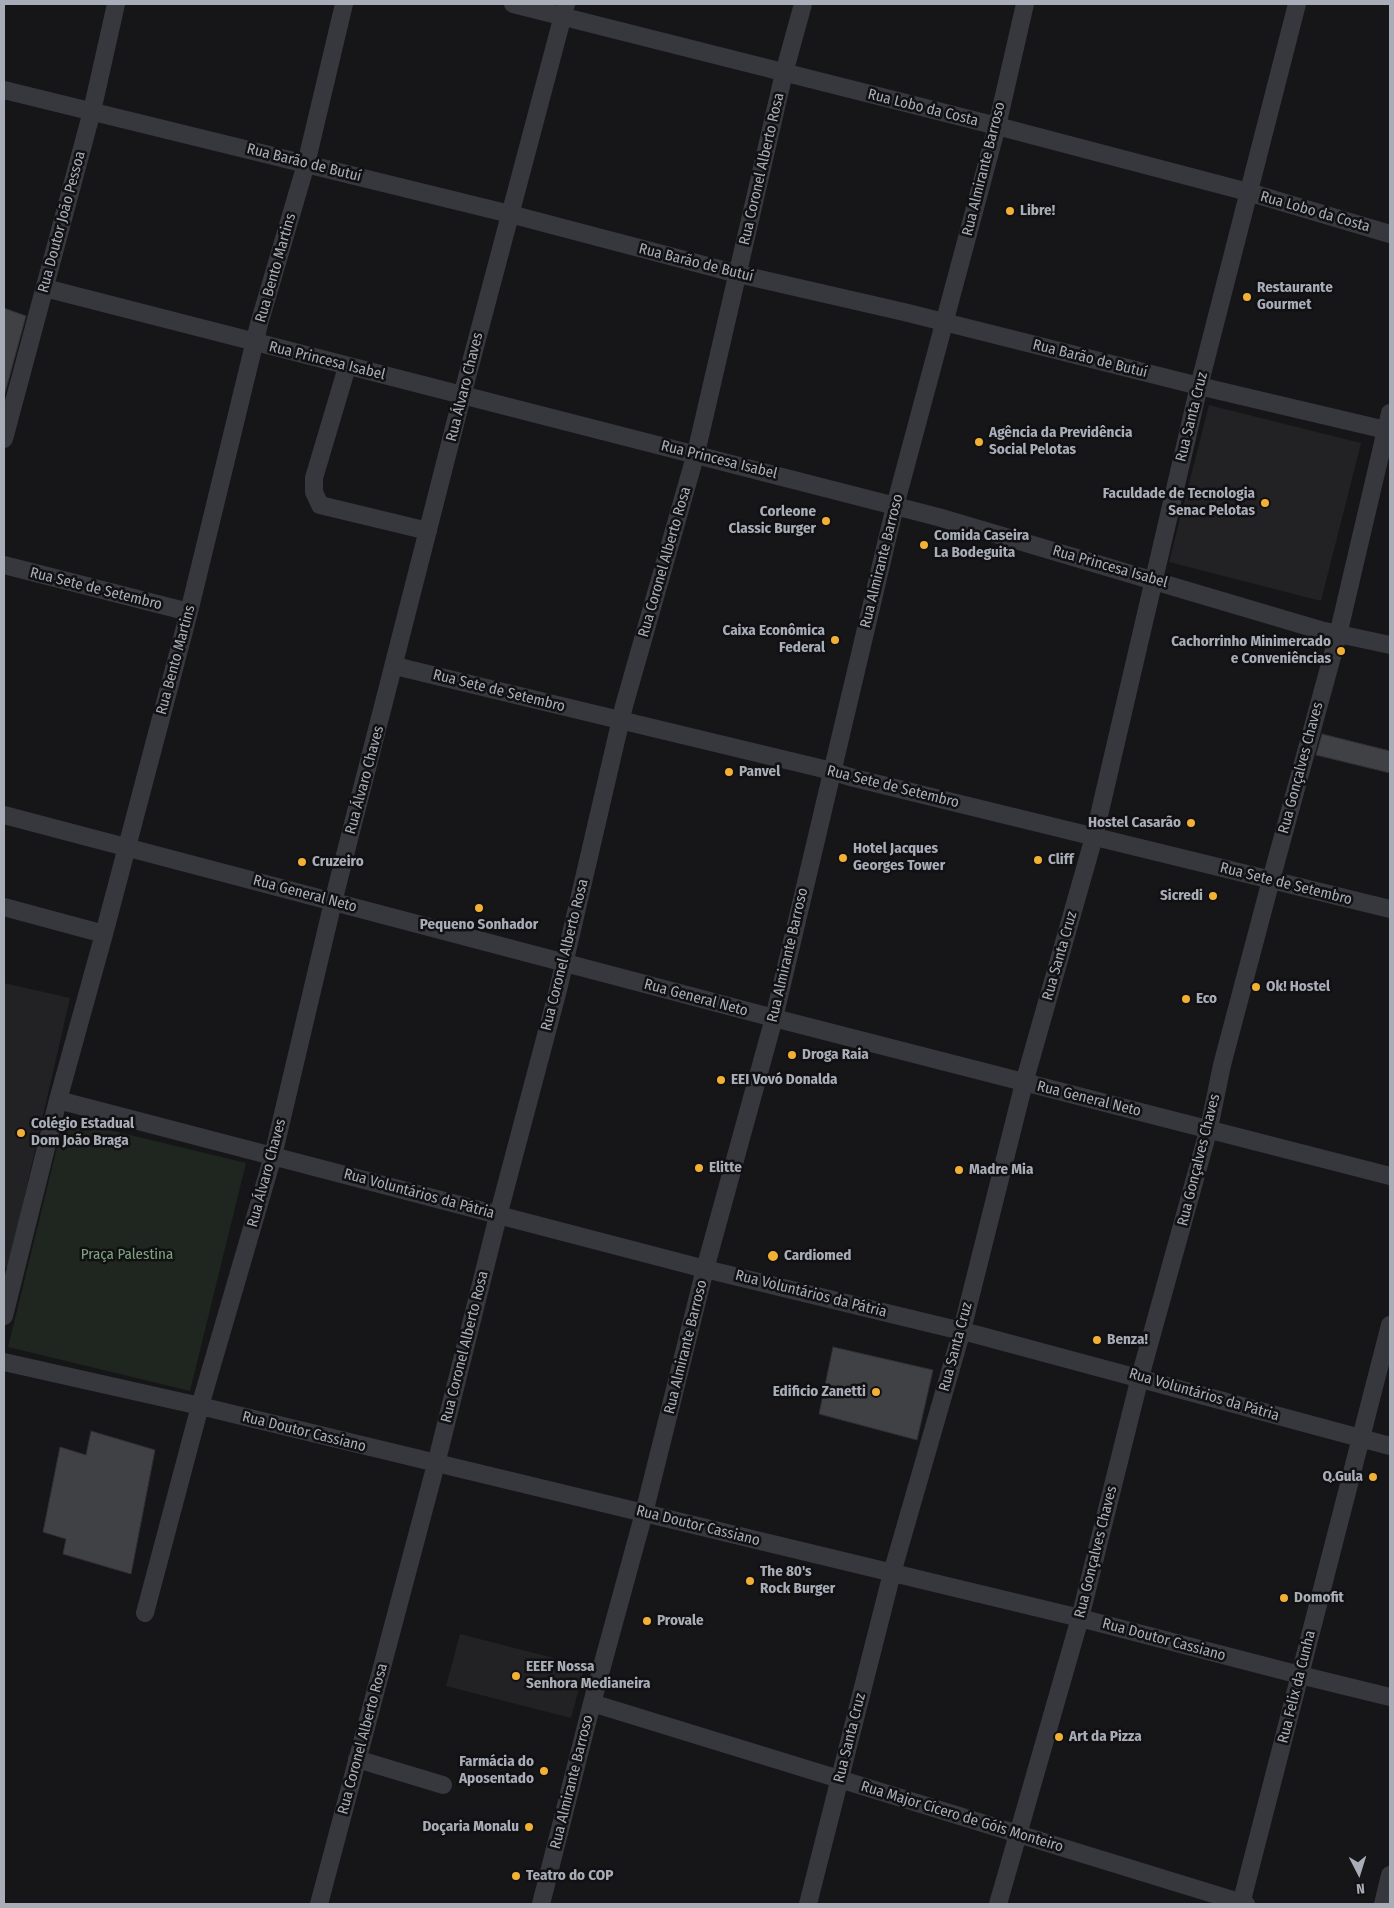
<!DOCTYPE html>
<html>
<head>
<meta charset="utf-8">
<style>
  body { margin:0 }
  #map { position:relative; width:1394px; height:1908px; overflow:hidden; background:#161618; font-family:"Fira Sans Condensed",sans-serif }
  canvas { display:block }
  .frame { position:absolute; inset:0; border:5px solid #a8adb8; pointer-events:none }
  .north { position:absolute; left:1334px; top:1848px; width:50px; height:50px; -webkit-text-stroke:4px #111113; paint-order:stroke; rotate:175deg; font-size:14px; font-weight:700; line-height:20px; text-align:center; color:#a8adb8 }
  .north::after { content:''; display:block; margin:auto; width:18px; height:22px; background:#a8adb8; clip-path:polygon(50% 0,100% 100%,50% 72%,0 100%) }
</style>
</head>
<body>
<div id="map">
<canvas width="1394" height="1908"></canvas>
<div class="frame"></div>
<div class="north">N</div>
</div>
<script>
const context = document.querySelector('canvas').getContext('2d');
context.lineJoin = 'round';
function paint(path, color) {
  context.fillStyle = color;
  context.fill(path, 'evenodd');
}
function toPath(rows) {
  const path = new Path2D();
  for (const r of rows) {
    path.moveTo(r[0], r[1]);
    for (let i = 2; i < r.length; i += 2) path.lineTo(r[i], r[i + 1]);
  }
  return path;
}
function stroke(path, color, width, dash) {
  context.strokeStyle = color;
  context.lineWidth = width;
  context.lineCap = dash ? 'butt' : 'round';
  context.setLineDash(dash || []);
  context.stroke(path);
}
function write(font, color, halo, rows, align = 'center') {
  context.font = font + ' "Fira Sans Condensed",sans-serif';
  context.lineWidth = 5;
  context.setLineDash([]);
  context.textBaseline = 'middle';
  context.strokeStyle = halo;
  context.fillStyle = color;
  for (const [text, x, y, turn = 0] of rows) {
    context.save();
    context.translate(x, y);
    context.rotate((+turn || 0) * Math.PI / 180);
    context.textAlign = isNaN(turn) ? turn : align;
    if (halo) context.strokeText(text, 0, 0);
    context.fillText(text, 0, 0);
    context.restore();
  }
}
paint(toPath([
  [1209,405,1361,443,1321,601,1169,562],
  [4,983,70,998,8,1268,4,1267],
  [460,1634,585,1666,571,1718,446,1686]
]), '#222225');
paint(toPath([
  [64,1119,246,1163,190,1391,8,1347]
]), '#1e261f');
const building = toPath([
  [4,308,26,316,5,393,4,392,4,308],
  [1322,734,1390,751,1390,773,1316,755,1322,734],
  [833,1347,933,1370,917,1440,819,1414,833,1347],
  [91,1431,155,1450,131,1574,63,1554,66,1539,43,1532,60,1447,86,1455,91,1431]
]);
paint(building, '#404145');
stroke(building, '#303034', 1);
stroke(toPath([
  [513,4,997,126,1248,192,1390,234],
  [4,90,510,214,738,274,904,312,1199,386,1390,431],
  [45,288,938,517,1320,630,1390,645],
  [347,367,314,478,314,492,320,505,428,531],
  [4,439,92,111,116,4],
  [4,565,189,612],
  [395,666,832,771,850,777,1390,909],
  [4,815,774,1018,1390,1176],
  [4,907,104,934],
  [58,1100,705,1269,978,1335,1390,1446],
  [4,1316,58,1100,104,934,189,612,259,324,306,164,344,4],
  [4,1362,200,1406,644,1513,1080,1618,1300,1675,1390,1697],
  [145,1613,200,1406,273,1156,333,902,467,377,566,4],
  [592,1703,1246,1904],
  [357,1759,443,1785],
  [319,1904,436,1464,498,1216,558,990,624,706,696,453,784,73,803,4],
  [541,1904,592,1703,644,1513,705,1269,774,1018,895,506,997,126,1025,4],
  [808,1904,892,1573,962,1330,1024,1083,1094,837,1199,386,1297,4],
  [998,1904,1080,1618,1140,1377,1209,1128,1222,1065,1271,880,1338,635,1390,413],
  [1241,1904,1390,1325],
  [1383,1904,1390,1875]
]), '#37383d', 18);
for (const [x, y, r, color] of [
  [1010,211,5,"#f2b134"],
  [1247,297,5,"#f2b134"],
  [979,442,5,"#f2b134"],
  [1265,503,5,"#f2b134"],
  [826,521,5,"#f2b134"],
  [924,545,5,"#f2b134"],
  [835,640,5,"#f2b134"],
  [1341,651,5,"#f2b134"],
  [729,772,5,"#f2b134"],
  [1191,823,5,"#f2b134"],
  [843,858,5,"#f2b134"],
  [1038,860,5,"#f2b134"],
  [302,862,5,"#f2b134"],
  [1213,896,5,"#f2b134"],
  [479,908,5,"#f2b134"],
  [1256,987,5,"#f2b134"],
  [1186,999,5,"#f2b134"],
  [792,1055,5,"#f2b134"],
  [721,1080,5,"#f2b134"],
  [21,1133,5,"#f2b134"],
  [699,1168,5,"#f2b134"],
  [959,1170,5,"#f2b134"],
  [773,1256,6,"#f2b134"],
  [1097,1340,5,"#f2b134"],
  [876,1392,5,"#f2b134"],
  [1373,1477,5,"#f2b134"],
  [750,1581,5,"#f2b134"],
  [1284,1598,5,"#f2b134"],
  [647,1621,5,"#f2b134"],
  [516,1676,5,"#f2b134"],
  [1059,1737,5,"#f2b134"],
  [544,1771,5,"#f2b134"],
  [529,1827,5,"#f2b134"],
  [516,1876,5,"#f2b134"]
]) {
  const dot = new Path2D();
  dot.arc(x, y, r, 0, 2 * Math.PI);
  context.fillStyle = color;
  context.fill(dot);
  stroke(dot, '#111113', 2);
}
write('15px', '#a8adb8', '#111113', [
  ["Rua Lobo da Costa",923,108,14],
  ["Rua Barão de Butuí",304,163,14],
  ["Rua Coronel Alberto Rosa",762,169,-77],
  ["Rua Almirante Barroso",984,169,-76],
  ["Rua Lobo da Costa",1315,212,16],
  ["Rua Doutor João Pessoa",62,222,-75],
  ["Rua Barão de Butuí",696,263,14],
  ["Rua Bento Martins",276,268,-74],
  ["Rua Barão de Butuí",1090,359,14],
  ["Rua Princesa Isabel",327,361,14],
  ["Rua Álvaro Chaves",465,387,-76],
  ["Rua Santa Cruz",1192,417,-76],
  ["Rua Princesa Isabel",719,460,14],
  ["Rua Almirante Barroso",882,561,-76],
  ["Rua Coronel Alberto Rosa",665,562,-74],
  ["Rua Princesa Isabel",1110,567,16],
  ["Rua Sete de Setembro",96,589,14],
  ["Rua Bento Martins",176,660,-75],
  ["Rua Sete de Setembro",499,691,14],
  ["Rua Gonçalves Chaves",1301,768,-75],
  ["Rua Álvaro Chaves",365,780,-75],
  ["Rua Sete de Setembro",893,787,14],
  ["Rua Sete de Setembro",1286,884,14],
  ["Rua General Neto",305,894,15],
  ["Rua Coronel Alberto Rosa",565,955,-76],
  ["Rua Almirante Barroso",788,955,-77],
  ["Rua Santa Cruz",1060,956,-74],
  ["Rua General Neto",696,998,15],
  ["Rua General Neto",1089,1099,14],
  ["Rua Gonçalves Chaves",1199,1160,-76],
  ["Rua Álvaro Chaves",267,1173,-75],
  ["Rua Voluntários da Pátria",419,1194,15],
  ["Rua Voluntários da Pátria",811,1294,14],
  ["Rua Coronel Alberto Rosa",465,1347,-76],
  ["Rua Almirante Barroso",686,1347,-76],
  ["Rua Santa Cruz",956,1347,-75],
  ["Rua Voluntários da Pátria",1204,1395,16],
  ["Rua Doutor Cassiano",304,1432,14],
  ["Rua Doutor Cassiano",698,1526,14],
  ["Rua Gonçalves Chaves",1096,1552,-76],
  ["Rua Doutor Cassiano",1164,1640,15],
  ["Rua Felix da Cunha",1297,1687,-76],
  ["Rua Santa Cruz",850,1738,-76],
  ["Rua Coronel Alberto Rosa",363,1739,-75],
  ["Rua Almirante Barroso",572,1782,-76],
  ["Rua Major Cícero de Góis Monteiro",962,1817,17]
]);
write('bold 15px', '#a8adb8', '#111113', [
  ["Libre!",1020,211],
  ["Restaurante",1257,288],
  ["Gourmet",1257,305],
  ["Agência da Previdência",989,433],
  ["Social Pelotas",989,450],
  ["Faculdade de Tecnologia",1255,494,"right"],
  ["Senac Pelotas",1255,511,"right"],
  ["Corleone",816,512,"right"],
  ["Classic Burger",816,529,"right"],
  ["Comida Caseira",934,536],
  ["La Bodeguita",934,553],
  ["Caixa Econômica",825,631,"right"],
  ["Federal",825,648,"right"],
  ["Cachorrinho Minimercado",1331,642,"right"],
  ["e Conveniências",1331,659,"right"],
  ["Panvel",739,772],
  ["Hostel Casarão",1181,823,"right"],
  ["Hotel Jacques",853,849],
  ["Georges Tower",853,866],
  ["Cliff",1048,860],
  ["Cruzeiro",312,862],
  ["Sicredi",1203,896,"right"],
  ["Pequeno Sonhador",479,925,"center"],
  ["Ok! Hostel",1266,987],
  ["Eco",1196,999],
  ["Droga Raia",802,1055],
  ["EEI Vovó Donalda",731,1080],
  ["Colégio Estadual",31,1124],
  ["Dom João Braga",31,1141],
  ["Elitte",709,1168],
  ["Madre Mia",969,1170],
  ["Cardiomed",784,1256],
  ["Benza!",1107,1340],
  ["Edificio Zanetti",866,1392,"right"],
  ["Q.Gula",1363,1477,"right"],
  ["The 80's",760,1572],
  ["Rock Burger",760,1589],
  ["Domofit",1294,1598],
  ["Provale",657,1621],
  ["EEEF Nossa",526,1667],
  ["Senhora Medianeira",526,1684],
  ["Art da Pizza",1069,1737],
  ["Farmácia do",534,1762,"right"],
  ["Aposentado",534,1779,"right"],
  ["Doçaria Monalu",519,1827,"right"],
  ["Teatro do COP",526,1876]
], 'left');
write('15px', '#7fa381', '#111113', [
  ["Praça Palestina",127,1255]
]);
</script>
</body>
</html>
